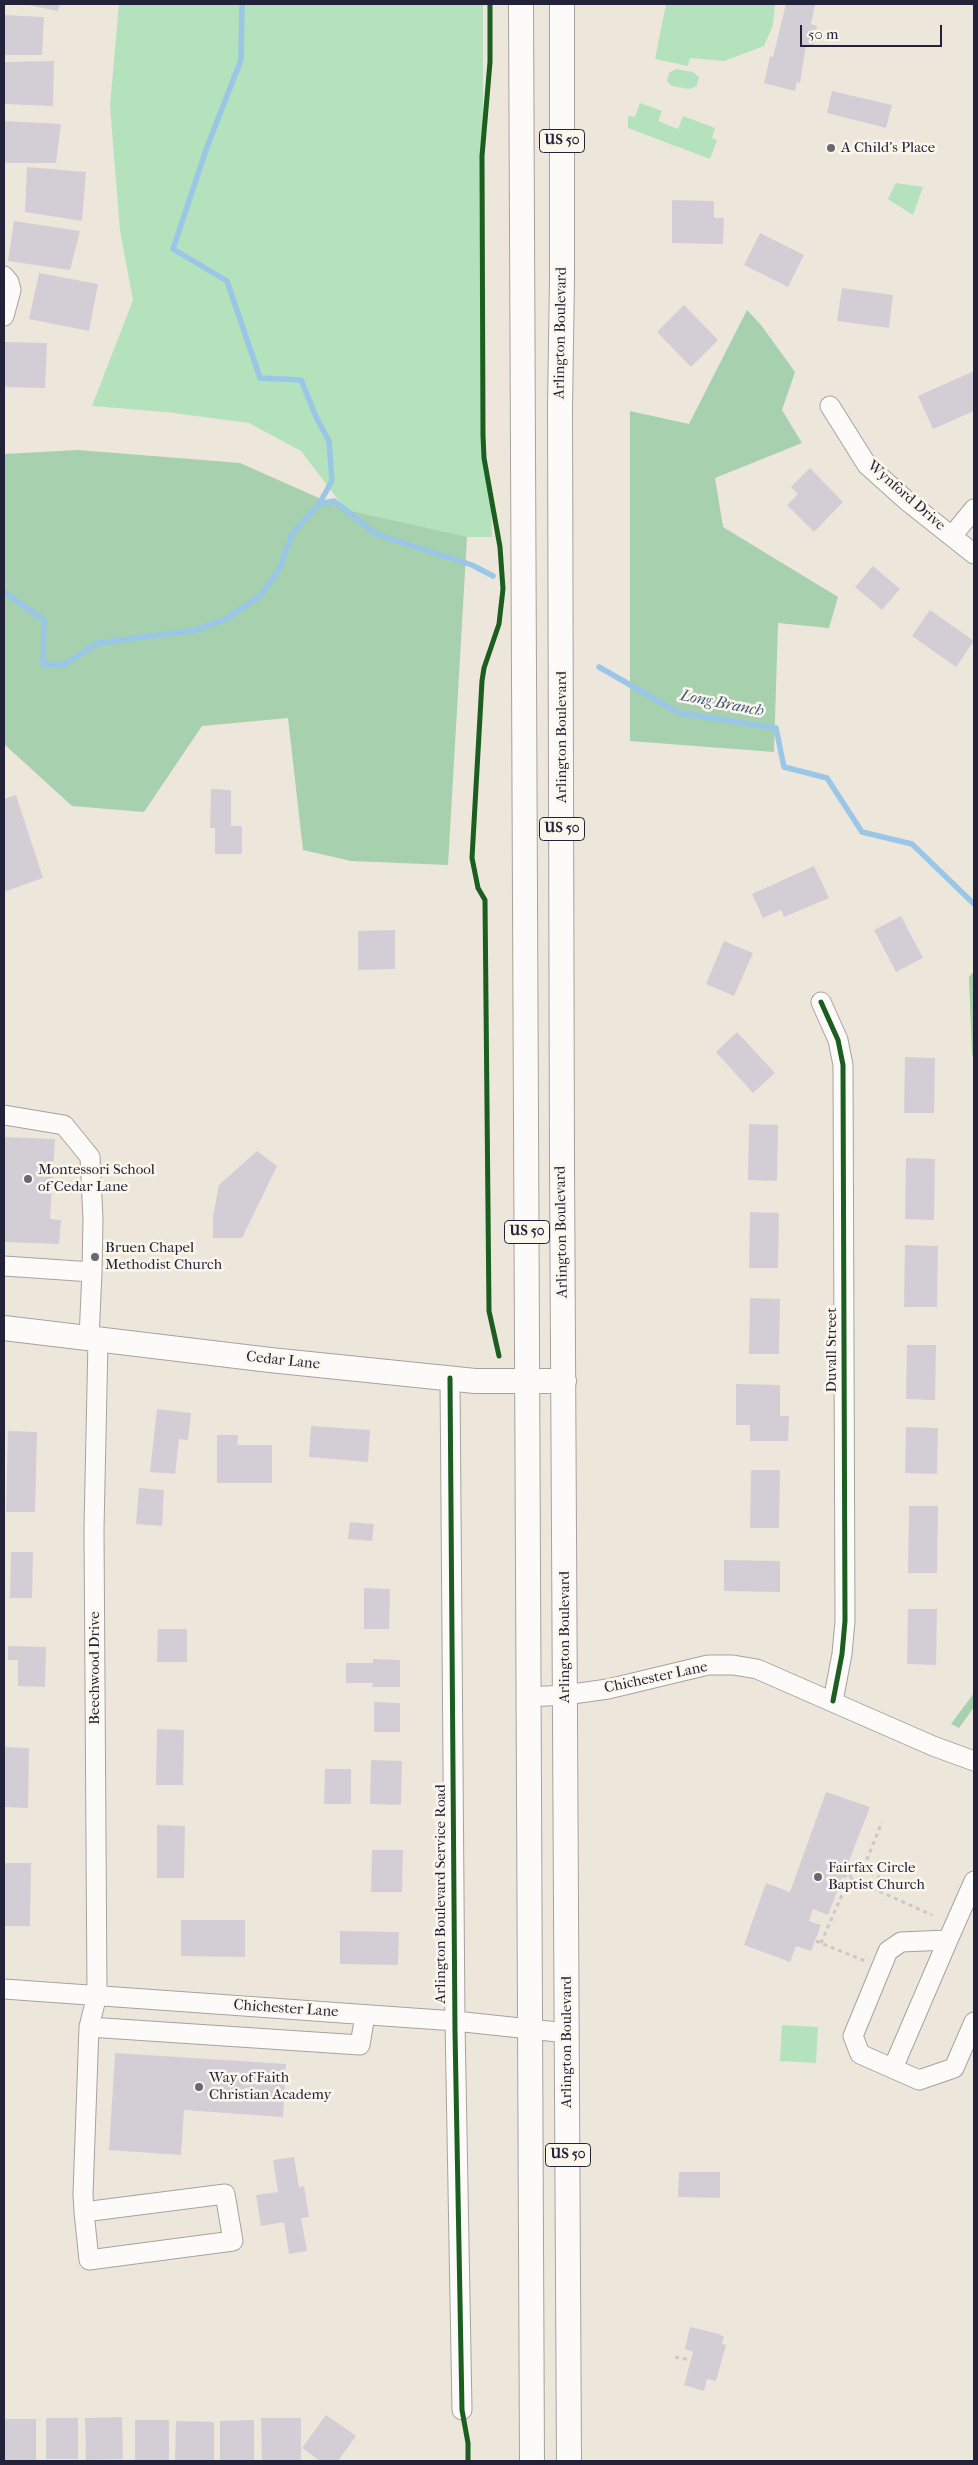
<!DOCTYPE html>
<html>
<head>
<meta charset="utf-8">
<style>
  body { margin:0 }
  #map { position:relative; width:978px; height:2465px; overflow:hidden; background:#ede7db; font-family:"IM FELL French Canon",serif }
  canvas { display:block }
  .frame { position:absolute; inset:0; border:5px solid #22223b; pointer-events:none }
  .scale { position:absolute; left:800px; top:25px; width:142px; height:22px; box-sizing:border-box; border:2px solid #22223b; border-top:0; padding-left:6px; font-size:15px; line-height:18px; white-space:nowrap; color:#22223b; -webkit-text-stroke:4px #fbf7ec; paint-order:stroke }
</style>
</head>
<body>
<div id="map">
<canvas width="978" height="2465"></canvas>
<div class="frame"></div>
<div class="scale">50 m</div>
</div>
<script>
const context = document.querySelector('canvas').getContext('2d');
context.lineJoin = 'round';
function paint(path, color) {
  context.fillStyle = color;
  context.fill(path, 'evenodd');
}
function toPath(rows) {
  const path = new Path2D();
  for (const r of rows) {
    path.moveTo(r[0], r[1]);
    for (let i = 2; i < r.length; i += 2) path.lineTo(r[i], r[i + 1]);
  }
  return path;
}
function stroke(path, color, width, dash) {
  context.strokeStyle = color;
  context.lineWidth = width;
  context.lineCap = dash ? 'butt' : 'round';
  context.setLineDash(dash || []);
  context.stroke(path);
}
function write(font, color, halo, rows, align = 'center') {
  context.font = font + ' "IM FELL French Canon",serif';
  context.lineWidth = 5;
  context.setLineDash([]);
  context.textBaseline = 'middle';
  context.strokeStyle = halo;
  context.fillStyle = color;
  for (const [text, x, y, turn = 0] of rows) {
    context.save();
    context.translate(x, y);
    context.rotate((+turn || 0) * Math.PI / 180);
    context.textAlign = isNaN(turn) ? turn : align;
    if (halo) context.strokeText(text, 0, 0);
    context.fillText(text, 0, 0);
    context.restore();
  }
}
paint(toPath([
  [119,4,483,4,483,435,484,458,491,490,492,537,467,537,404,528,346,510,301,451,249,423,166,412,92,406,133,300,120,231,110,106],
  [666,4,775,4,773,25,764,46,724,61,690,58,688,66,655,59],
  [676,69,693,72,699,77,697,86,689,89,672,86,667,81,669,73],
  [640,103,662,111,658,121,678,129,683,116,715,128,712,138,717,140,710,159,628,128,628,116,635,117],
  [896,183,923,187,913,215,888,199],
  [782,2025,818,2027,816,2063,780,2061]
]), '#b4e2bc');
paint(toPath([
  [747,310,761,325,795,372,782,410,802,443,715,478,723,527,838,597,829,628,778,623,774,752,630,741,630,411,689,424],
  [78,450,240,463,346,510,467,537,448,865,351,861,303,850,288,718,202,726,144,812,72,806,4,744,4,454],
  [974,971,974,1059,972,1054,969,977],
  [974,1693,974,1707,959,1728,951,1724]
]), '#a6d0ae');
stroke(toPath([
  [319,504,334,501,376,534,472,565,493,576],
  [4,592,44,620,43,664,63,665,98,643,196,630,226,619,260,596,279,570,292,534,319,504,332,481,329,441,317,419,301,380,260,378,227,281,173,249,207,147,241,60,242,4],
  [599,667,679,713,776,728,784,767,827,778,862,832,912,844,974,904]
]), '#9ac6e7', 5.5);
paint(toPath([
  [23,4,60,4,58,11],
  [786,4,815,5,811,24,817,26,815,36,813,47,806,45,800,83,797,82,795,91,764,83,770,56,773,57],
  [4,15,44,17,42,55,4,55],
  [54,61,53,106,4,104,4,62],
  [832,91,892,105,886,128,827,113],
  [4,121,61,124,56,163,4,163],
  [27,167,86,172,82,221,25,212],
  [672,200,714,201,714,218,724,218,723,244,672,243],
  [14,221,80,231,70,270,8,261],
  [760,233,804,255,788,287,744,265],
  [39,273,98,284,89,331,29,319],
  [842,288,893,295,889,328,837,321],
  [684,305,718,340,691,367,657,332],
  [4,342,47,343,45,388,4,387],
  [974,371,974,411,933,429,918,396],
  [810,468,843,502,814,532,787,505,798,494,791,487],
  [873,566,900,589,882,610,855,587],
  [930,610,974,641,956,667,912,636],
  [211,789,231,790,231,826,242,826,242,854,215,854,215,828,210,828],
  [16,795,43,878,4,892,4,799],
  [814,866,829,898,784,917,781,910,763,918,752,894],
  [901,916,923,958,896,972,874,930],
  [395,930,395,969,358,970,358,931],
  [724,941,753,953,734,996,706,984],
  [737,1032,775,1073,753,1093,716,1052],
  [905,1057,935,1058,934,1113,904,1113],
  [749,1124,778,1125,777,1181,748,1180],
  [4,1137,55,1139,50,1219,61,1220,59,1244,4,1242],
  [257,1151,277,1166,242,1238,213,1238,213,1216,219,1185],
  [906,1158,935,1159,934,1220,905,1219],
  [750,1212,779,1213,778,1268,749,1268],
  [905,1245,938,1246,937,1307,904,1307],
  [750,1298,780,1299,779,1354,749,1354],
  [907,1345,936,1345,935,1400,906,1399],
  [736,1384,780,1385,780,1416,789,1416,788,1441,750,1441,750,1425,736,1425],
  [157,1409,191,1413,188,1440,179,1439,175,1474,150,1472],
  [311,1426,370,1430,368,1462,309,1457],
  [906,1427,938,1428,937,1474,905,1473],
  [8,1431,37,1432,35,1512,6,1512],
  [217,1435,238,1435,237,1445,272,1445,272,1483,217,1483],
  [751,1470,780,1470,779,1528,750,1528],
  [139,1488,164,1490,162,1526,136,1524],
  [909,1506,938,1506,937,1573,908,1573],
  [350,1522,374,1524,372,1541,348,1539],
  [11,1552,33,1552,32,1598,10,1598],
  [724,1560,780,1561,780,1592,724,1591],
  [364,1588,390,1589,389,1629,364,1629],
  [908,1609,937,1609,936,1665,907,1664],
  [158,1629,187,1629,187,1662,157,1662],
  [8,1646,46,1647,45,1687,18,1686,18,1660,8,1660],
  [373,1659,400,1660,400,1687,372,1687,373,1683,346,1683,346,1663,373,1663],
  [374,1702,400,1703,400,1732,374,1732],
  [157,1729,184,1730,183,1785,156,1785],
  [4,1747,29,1748,28,1808,4,1807],
  [371,1760,402,1761,401,1805,370,1804],
  [325,1769,351,1769,351,1804,324,1804],
  [826,1792,870,1807,828,1915,813,1909,809,1921,821,1925,811,1951,796,1946,790,1962,744,1945,766,1883,790,1892],
  [157,1825,185,1826,184,1878,157,1878],
  [372,1850,403,1850,402,1892,371,1892],
  [5,1863,31,1863,30,1926,4,1926],
  [181,1920,245,1920,245,1957,181,1956],
  [340,1931,399,1932,398,1965,340,1964],
  [115,2053,286,2064,283,2117,184,2110,181,2155,109,2150],
  [294,2157,299,2187,304,2186,309,2217,301,2218,307,2251,289,2254,284,2222,261,2226,256,2195,278,2192,273,2160],
  [679,2172,720,2172,720,2198,678,2197],
  [690,2327,719,2334,724,2337,722,2344,726,2345,716,2381,707,2379,704,2391,684,2385,693,2352,685,2349],
  [326,2415,356,2436,338,2461,320,2461,302,2448],
  [122,2417,123,2459,86,2460,85,2418],
  [46,2418,78,2418,78,2459,46,2459],
  [261,2418,301,2418,301,2461,262,2461],
  [4,2419,36,2419,36,2461,4,2461],
  [135,2420,169,2420,169,2460,135,2460],
  [254,2420,254,2461,220,2461,220,2421],
  [176,2421,214,2422,214,2461,175,2461]
]), '#d3ced5');
const minor = toPath([
  [4,276,9,282,11,290,4,316],
  [830,406,867,465,906,500,974,554],
  [952,536,974,509],
  [821,1002,838,1040,843,1065,845,1621,842,1654,833,1701],
  [4,1115,64,1125,90,1157,93,1219,92,1272],
  [4,1266,92,1272,89,1338],
  [450,1378,455,2021,462,2410],
  [528,1697,565,1695,608,1689,708,1665,733,1665,757,1669,933,1746,974,1761],
  [974,1881,948,1940,901,1942,888,1951,853,2036,860,2054,919,2080,954,2068,974,2022],
  [4,1989,455,2021,567,2033],
  [89,2027,97,1995,94,1529,98,1340],
  [893,2068,948,1940],
  [84,2212,225,2194,233,2241,89,2260,84,2212,83,2194,89,2027,360,2045,365,2015]
]);
const major = toPath([
  [521,4,532,2461],
  [562,4,562,278,560,407,562,1163,569,2461],
  [4,1328,270,1360,475,1381,564,1381]
]);
stroke(minor, '#a6a39e', 21);
stroke(major, '#a6a39e', 26);
stroke(toPath([
  [863,1869,879,1877,873,1888],
  [843,1875,932,1915],
  [816,1941,865,1961],
  [821,1943,855,1865,863,1869,882,1822],
  [675,2357,691,2360]
]), '#cac9c8', 3, [4, 4]);
stroke(minor, '#fcfbfa', 19);
stroke(major, '#fcfbfa', 24);
stroke(toPath([
  [490,4,490,62,482,156,483,435,484,458,500,547,503,589,499,624,484,668,482,681,472,858,478,888,485,900,489,1311,499,1356],
  [821,1002,838,1040,843,1065,845,1621,842,1654,833,1701],
  [450,1378,455,2031,462,2410,468,2443,468,2461]
]), '#1b5e20', 5);
for (const [x, y, r, color] of [
  [831,148,5,"#696773"],
  [28,1179,5,"#696773"],
  [95,1257,5,"#696773"],
  [818,1877,5,"#696773"],
  [199,2087,5,"#696773"]
]) {
  const dot = new Path2D();
  dot.arc(x, y, r, 0, 2 * Math.PI);
  context.fillStyle = color;
  context.fill(dot);
  stroke(dot, '#fbf7ec', 2);
}
for (const [x, y, w] of [
  [562,141,45],
  [562,829,45],
  [527,1232,45],
  [568,2155,45]
]) {
  const box = new Path2D();
  box.roundRect(x - w / 2, y - 11.5, w, 23, 4);
  context.fillStyle = '#fbf7ec';
  context.fill(box);
  stroke(box, '#22223b', 1);
}
write('bold 14px', '#22223b', null, [
  ["US 50",562,141],
  ["US 50",562,829],
  ["US 50",527,1232],
  ["US 50",568,2155]
]);
write('15px', '#22223b', '#fbf7ec', [
  ["A Child's Place",841,148],
  ["Montessori School",38,1170],
  ["of Cedar Lane",38,1187],
  ["Bruen Chapel",105,1248],
  ["Methodist Church",105,1265],
  ["Fairfax Circle",828,1868],
  ["Baptist Church",828,1885],
  ["Way of Faith",209,2078],
  ["Christian Academy",209,2095]
], 'left');
write('15px', '#22223b', '#fbf7ec', [
  ["Arlington Boulevard",561,333,-89],
  ["Wynford Drive",906,496,41],
  ["Arlington Boulevard",562,737,-90],
  ["Arlington Boulevard",562,1232,-91],
  ["Duvall Street",832,1350,-90],
  ["Cedar Lane",283,1361,6],
  ["Arlington Boulevard",565,1637,-90],
  ["Beechwood Drive",95,1668,-90],
  ["Chichester Lane",656,1678,-12],
  ["Arlington Boulevard Service Road",441,1894,-90],
  ["Chichester Lane",286,2009,4],
  ["Arlington Boulevard",567,2042,-90]
]);
write('italic 16px', '#405679', '#fbf7ec', [
  ["Long Branch",722,704,11]
]);
</script>
</body>
</html>
